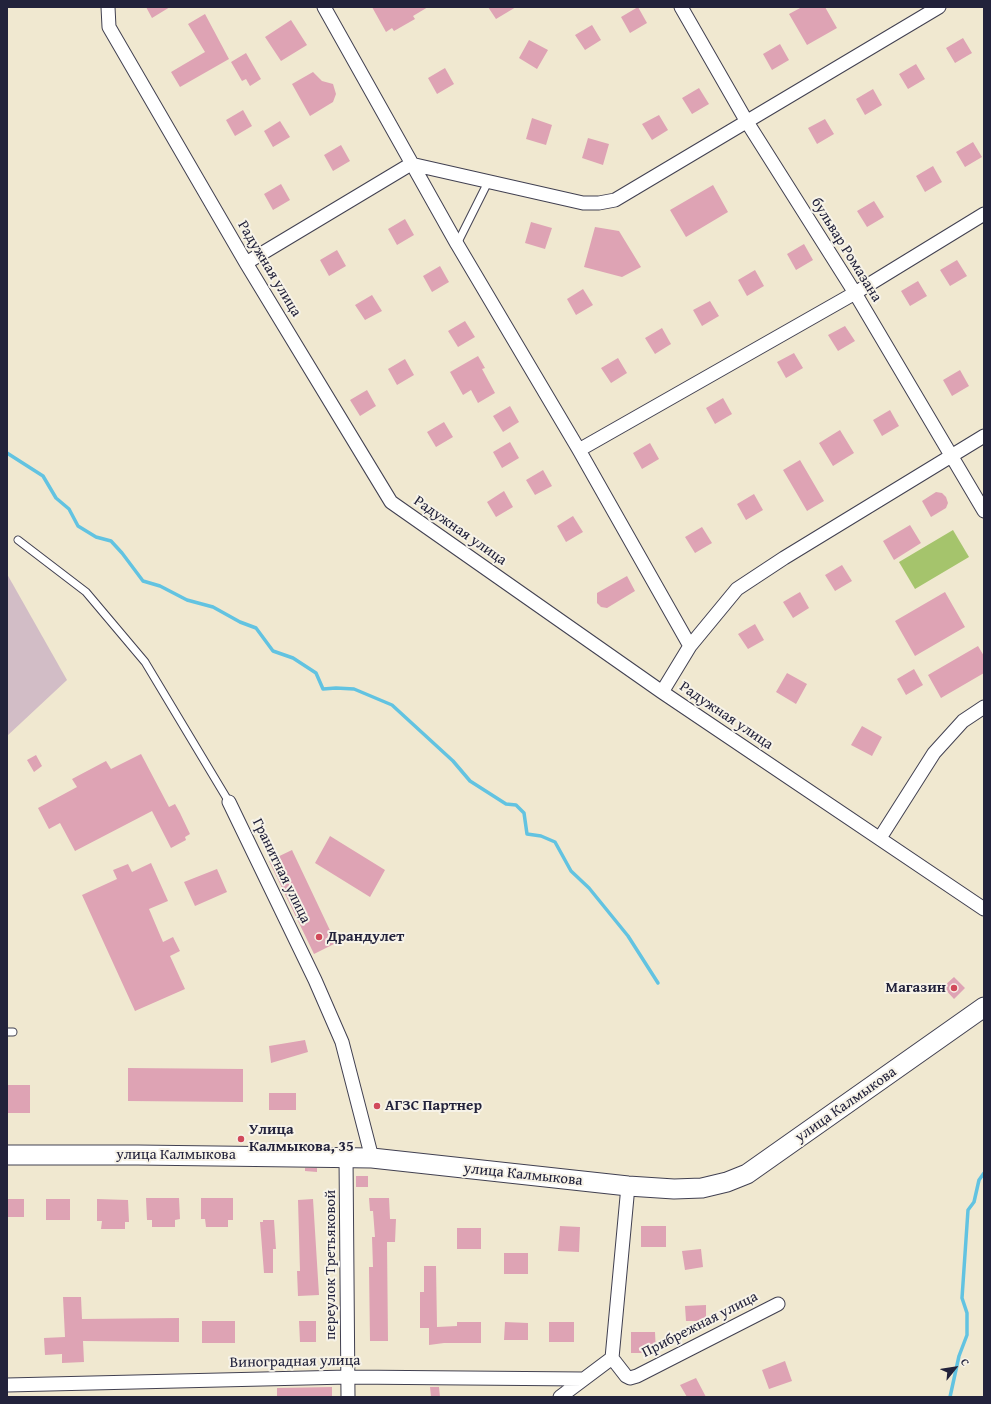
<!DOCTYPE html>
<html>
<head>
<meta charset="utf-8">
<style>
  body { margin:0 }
  #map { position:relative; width:991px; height:1404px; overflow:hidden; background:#f0e8d0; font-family:"Gentium Book Plus",serif }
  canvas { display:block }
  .frame { position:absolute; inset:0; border:8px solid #22223b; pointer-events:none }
  .north { position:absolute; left:935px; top:1348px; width:40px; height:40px; -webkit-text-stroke:3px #f7f3e8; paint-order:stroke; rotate:60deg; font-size:11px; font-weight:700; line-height:16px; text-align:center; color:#22223b }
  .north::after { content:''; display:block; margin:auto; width:14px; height:18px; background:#22223b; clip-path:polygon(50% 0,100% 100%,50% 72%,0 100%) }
</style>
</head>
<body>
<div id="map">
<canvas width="991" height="1404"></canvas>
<div class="frame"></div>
<div class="north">С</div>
</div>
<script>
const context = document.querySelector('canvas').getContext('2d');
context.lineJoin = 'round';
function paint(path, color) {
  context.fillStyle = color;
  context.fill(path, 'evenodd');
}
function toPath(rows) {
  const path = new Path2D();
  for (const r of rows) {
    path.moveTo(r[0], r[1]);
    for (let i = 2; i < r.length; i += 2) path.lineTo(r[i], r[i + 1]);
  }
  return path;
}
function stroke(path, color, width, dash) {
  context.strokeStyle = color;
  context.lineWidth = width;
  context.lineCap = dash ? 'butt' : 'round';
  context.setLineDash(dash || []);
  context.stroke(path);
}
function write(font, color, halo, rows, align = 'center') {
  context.font = font + ' "Gentium Book Plus",serif';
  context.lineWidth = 4;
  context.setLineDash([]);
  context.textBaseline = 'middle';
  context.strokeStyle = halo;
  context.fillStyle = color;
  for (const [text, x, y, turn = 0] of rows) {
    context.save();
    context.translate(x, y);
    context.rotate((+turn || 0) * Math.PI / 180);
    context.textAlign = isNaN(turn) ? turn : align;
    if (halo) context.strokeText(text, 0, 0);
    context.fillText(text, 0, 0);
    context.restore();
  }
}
paint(toPath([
  [7,574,67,680,7,736]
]), '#d2bdc6');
paint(toPath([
  [953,530,969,557,915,589,899,562]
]), '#a5c46c');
stroke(toPath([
  [7,453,43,476,56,498,69,509,78,526,96,537,111,541,122,553,143,581,160,586,187,600,213,607,240,622,256,628,273,651,293,658,316,673,323,689,336,688,354,689,392,705,453,761,470,781,506,804,516,805,524,813,527,834,541,836,555,842,571,871,589,888,628,936,658,983],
  [950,1397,959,1356,967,1335,967,1313,962,1298,968,1210,974,1202,979,1180,984,1173]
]), '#62c3e1', 3.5);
paint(toPath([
  [146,7,170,7,152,18],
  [372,7,428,7,413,16,415,19,394,31,392,28,386,32],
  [488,7,516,7,496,19],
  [638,7,647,23,630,33,621,17],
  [802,7,825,7,837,28,807,45,789,14],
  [205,14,229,59,180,87,171,72,205,52,188,24],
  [291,20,307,45,281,61,265,37],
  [592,25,601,40,585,50,575,35],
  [963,38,972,53,955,63,946,48],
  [529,40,548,50,537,69,519,58],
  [780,44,789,60,772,70,763,54],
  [246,53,261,79,250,86,246,79,242,81,231,62],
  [916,64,925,79,908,89,899,74],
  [445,68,454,84,437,94,428,78],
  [313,72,322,81,333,84,336,94,333,102,310,116,292,84],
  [699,88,709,104,692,114,682,98],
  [873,89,882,105,865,115,856,99],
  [243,110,252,126,235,136,226,120],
  [659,115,668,130,652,140,642,124],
  [532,118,552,125,546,145,526,139],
  [825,119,834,134,817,144,808,128],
  [280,121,290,137,273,147,264,131],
  [588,138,609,144,603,165,582,158],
  [973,142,982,157,965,167,956,152],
  [341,145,350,161,333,171,324,155],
  [933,166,942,182,925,192,916,176],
  [281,184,290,200,273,210,264,194],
  [713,185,728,212,686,237,670,210],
  [874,201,884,217,867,227,857,211],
  [405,219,414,235,397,245,388,229],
  [531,222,552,228,545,249,525,243],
  [595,227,619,231,641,267,622,277,584,267],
  [804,244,813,260,796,270,787,254],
  [337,250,346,266,329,276,320,260],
  [957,260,967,276,950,286,940,270],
  [440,266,449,282,432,292,423,276],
  [755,270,764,286,747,296,738,280],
  [918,281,927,296,910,306,901,291],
  [583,289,593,305,576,315,567,299],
  [372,295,382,311,365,320,355,305],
  [710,301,719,316,702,326,693,310],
  [465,321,475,337,458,347,448,331],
  [845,326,855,341,838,351,828,335],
  [662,328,671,344,655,354,645,338],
  [794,353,803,368,786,378,777,362],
  [478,356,485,368,482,369,495,393,478,403,471,390,463,395,450,372],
  [618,358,627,373,611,383,601,368],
  [405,359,414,375,397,385,388,369],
  [960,370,969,386,952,396,943,380],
  [367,390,376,406,360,416,350,400],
  [723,398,732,414,715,424,706,408],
  [510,406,519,422,503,432,493,416],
  [890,410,899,426,882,436,873,420],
  [444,422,453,437,436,447,427,432],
  [840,430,854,453,833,466,819,443],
  [510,442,519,458,502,468,493,452],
  [650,443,659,459,642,469,633,453],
  [800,460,824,501,807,511,783,470],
  [543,470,552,486,535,495,526,480],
  [504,491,513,507,496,517,487,502],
  [936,492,942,493,946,497,948,503,946,508,931,517,922,501],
  [754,494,763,510,746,520,737,504],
  [573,516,583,532,566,542,557,526],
  [910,525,921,543,894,560,883,541],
  [702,527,712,543,695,553,685,537],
  [842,565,852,581,835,591,825,575],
  [627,576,635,591,607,608,601,607,597,603,597,593],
  [800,592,809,608,793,618,783,602],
  [945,592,965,627,915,656,895,621],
  [755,624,764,640,748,649,738,634],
  [978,646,984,656,984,673,941,698,928,675],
  [914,669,923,685,906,695,897,679],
  [787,673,807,684,796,704,776,692],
  [862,726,882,737,872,756,851,745],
  [141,754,169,807,175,804,180,813,190,834,185,837,186,840,171,848,152,811,75,851,60,823,49,829,38,808,77,787,72,779,106,761,111,769],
  [36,755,42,766,34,772,27,760],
  [330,836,385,870,370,897,315,863],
  [292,850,336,943,314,954,269,861],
  [151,863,168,901,149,909,163,942,173,937,180,951,170,956,185,989,135,1011,82,895,117,879,113,870,128,864,132,872],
  [217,869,227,892,195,906,184,882],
  [954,977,965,988,954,999,943,987],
  [305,1040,308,1052,271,1063,269,1046],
  [128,1068,243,1069,243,1102,128,1101],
  [7,1085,30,1085,30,1113,7,1113],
  [269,1093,296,1093,296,1110,269,1110],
  [305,1168,317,1168,317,1172,305,1171],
  [356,1176,368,1176,368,1187,356,1187],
  [146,1198,179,1198,180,1219,175,1220,175,1227,152,1227,152,1220,147,1220],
  [201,1198,233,1198,233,1220,228,1220,228,1227,206,1227,205,1219,201,1219],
  [369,1198,389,1198,390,1219,396,1219,395,1242,387,1242,388,1341,370,1341,369,1267,373,1267,372,1237,375,1237,373,1211,370,1211],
  [7,1199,24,1199,24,1217,7,1217],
  [46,1199,70,1199,70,1220,46,1220],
  [97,1199,128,1200,129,1222,125,1222,125,1229,101,1229,102,1221,97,1221],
  [313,1199,319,1295,298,1296,297,1271,300,1271,298,1200],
  [263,1220,274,1220,276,1249,273,1249,273,1273,264,1273,260,1222,263,1222],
  [560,1226,580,1227,579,1252,558,1251],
  [641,1226,666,1226,666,1247,641,1247],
  [457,1228,481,1228,481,1249,457,1249],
  [701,1249,703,1267,685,1270,682,1251],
  [504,1253,528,1253,528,1274,504,1274],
  [424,1266,436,1266,437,1327,457,1326,457,1322,481,1322,481,1343,444,1343,429,1345,429,1328,420,1328,420,1292,424,1292],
  [63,1297,81,1297,82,1319,179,1318,179,1342,83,1341,84,1362,62,1363,62,1354,45,1355,44,1338,65,1337],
  [706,1305,706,1321,686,1321,685,1306],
  [202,1321,235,1321,235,1343,202,1343],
  [299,1321,316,1321,316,1342,300,1342],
  [505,1322,528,1323,528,1340,504,1340],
  [549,1322,574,1322,574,1342,549,1342],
  [631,1332,655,1332,656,1353,631,1353],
  [785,1361,792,1381,769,1389,762,1370],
  [696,1378,706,1397,687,1397,680,1385],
  [332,1387,332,1397,277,1397,277,1388],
  [430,1387,439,1387,440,1397,431,1397]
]), '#dea3b4');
const lane = toPath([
  [457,244,488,182],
  [18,540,86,592,145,662,229,802],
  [7,1032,13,1032]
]);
const street = toPath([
  [108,7,109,27,246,263,391,502,662,692,984,909],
  [324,7,457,244,579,450,690,646],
  [681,7,747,122,855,293,984,511],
  [246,263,411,164,583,203,599,203,615,200,939,7],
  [579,450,855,293,984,214],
  [662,692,690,646,737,589,784,558,984,436],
  [229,802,315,980,342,1042,372,1158],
  [880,838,934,753,963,721,984,707],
  [346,1157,348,1397],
  [628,1186,612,1358,626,1376,630,1378,637,1376,778,1304],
  [7,1385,348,1377,583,1379],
  [560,1397,612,1358]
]);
const secondary = toPath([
  [7,1155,138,1155,372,1158,628,1186,674,1189,702,1188,727,1182,747,1174,984,1007]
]);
stroke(lane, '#414051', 9);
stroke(street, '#414051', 15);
stroke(secondary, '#414051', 21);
stroke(lane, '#fff', 7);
stroke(street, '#fff', 13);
stroke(secondary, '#fff', 19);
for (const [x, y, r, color] of [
  [319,937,4,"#d1495b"],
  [954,988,4,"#d1495b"],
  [377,1106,4,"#d1495b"],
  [241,1139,4,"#d1495b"]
]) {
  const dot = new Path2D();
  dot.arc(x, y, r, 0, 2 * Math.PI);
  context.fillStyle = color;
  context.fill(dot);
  stroke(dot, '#f7f3e8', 1.5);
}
write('15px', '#22223b', '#f7f3e8', [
  ["бульвар Ромазана",846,250,58],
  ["Радужная улица",269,269,59],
  ["Радужная улица",460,531,35],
  ["Радужная улица",726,716,34],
  ["Гранитная улица",281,871,64],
  ["улица Калмыкова",846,1105,-35],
  ["улица Калмыкова",176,1155],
  ["улица Калмыкова",523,1175,6],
  ["переулок Третьяковой",331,1265,-90],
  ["Прибрежная улица",700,1325,-27],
  ["Виноградная улица",295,1362,-1]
]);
write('bold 15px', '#22223b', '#f7f3e8', [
  ["Драндулет",327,937],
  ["Магазин",946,988,"right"],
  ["АГЗС Партнер",385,1106],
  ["Улица",249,1130],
  ["Калмыкова, 35",249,1147]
], 'left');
</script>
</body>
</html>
